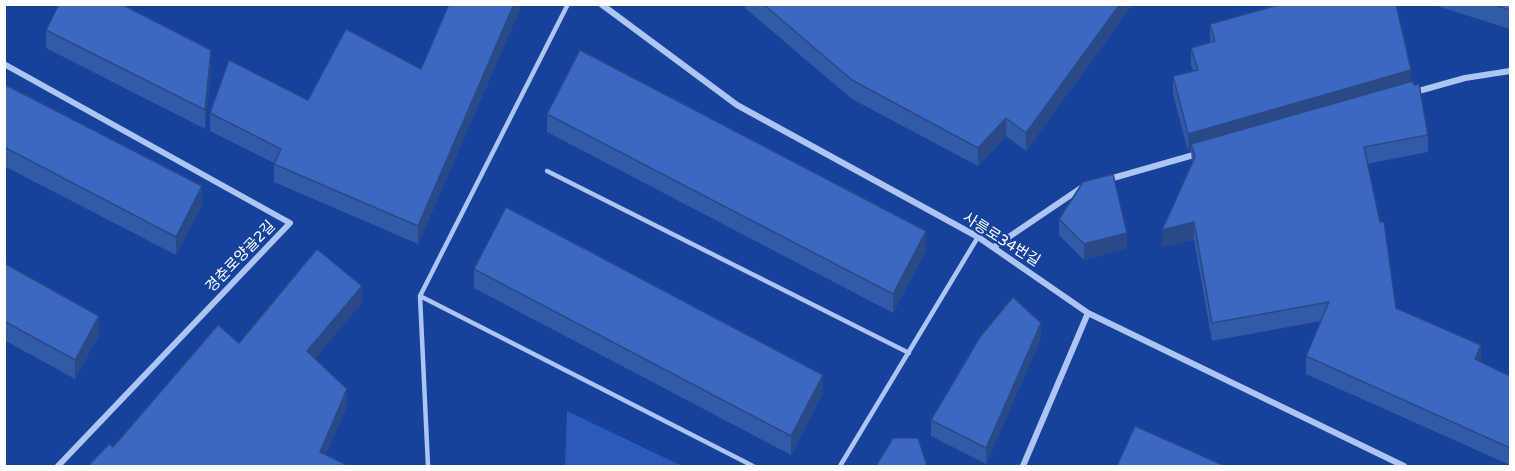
<!DOCTYPE html>
<html>
<head>
<meta charset="utf-8">
<style>
  body { margin:0 }
  #map { position:relative; width:1515px; height:471px; overflow:hidden; background:#16429c; font-family:"Varela Round",sans-serif }
  canvas { display:block }
  .frame { position:absolute; inset:0; border:6px solid #fff; pointer-events:none }
</style>
</head>
<body>
<div id="map">
<canvas width="1515" height="471"></canvas>
<div class="frame"></div>
</div>
<script>
const context = document.querySelector('canvas').getContext('2d');
context.lineJoin = 'round';
function paint(path, color) {
  context.fillStyle = color;
  context.fill(path, 'evenodd');
}
function toPath(rows) {
  const path = new Path2D();
  for (const r of rows) {
    path.moveTo(r[0], r[1]);
    for (let i = 2; i < r.length; i += 2) path.lineTo(r[i], r[i + 1]);
  }
  return path;
}
function stroke(path, color, width, dash) {
  context.strokeStyle = color;
  context.lineWidth = width;
  context.lineCap = dash ? 'butt' : 'round';
  context.setLineDash(dash || []);
  context.stroke(path);
}
function write(font, color, halo, rows, align = 'center') {
  context.font = font + ' "Varela Round","Noto Sans KR",sans-serif';
  context.lineWidth = 4.5;
  context.setLineDash([]);
  context.textBaseline = 'middle';
  context.strokeStyle = halo;
  context.fillStyle = color;
  for (const [text, x, y, turn = 0] of rows) {
    context.save();
    context.translate(x, y);
    context.rotate((+turn || 0) * Math.PI / 180);
    context.textAlign = isNaN(turn) ? turn : align;
    if (halo) context.strokeText(text, 0, 0);
    context.fillText(text, 0, 0);
    context.restore();
  }
}
paint(toPath([
  [567,411,682,466,565,466]
]), '#2a5bba');
stroke(toPath([
  [547,171,909,353],
  [420,296,753,466],
  [428,466,420,296,568,4],
  [840,466,978,237]
]), '#adc5f3', 4.5);
stroke(toPath([
  [601,4,737,105,978,237,1088,313,1404,466],
  [4,64,290,223,58,466],
  [1415,92,1465,78,1510,71],
  [1106,180,1197,154],
  [994,247,1084,186],
  [1023,466,1088,313]
]), '#adc5f3', 6);
paint(toPath([
  [520,4,520,9,418,244,274,182,274,163,210,131,210,113,308,100,421,69],
  [745,4,1133,4,1026,151,1006,136,978,166,852,99,745,8],
  [1431,4,1510,4,1510,29],
  [1210,24,1411,82,1428,135,1428,152,1367,164,1396,308,1481,362,1510,375,1510,465,1306,374,1306,356,1321,321,1212,341,1194,240,1162,247,1192,164,1191,150,1188,151,1173,94,1173,76,1193,71,1191,65,1191,48,1210,42],
  [46,30,211,69,205,129,46,48],
  [4,84,202,205,176,255,4,166],
  [547,114,926,250,893,313,547,132],
  [1059,219,1127,248,1084,260,1059,235],
  [4,263,99,335,75,379,4,340],
  [474,269,823,393,791,455,474,288],
  [1041,338,986,464,931,436,931,420]
]), '#335aa6');
paint(toPath([
  [514,4,520,4,520,9,418,244,418,226],
  [1120,4,1133,4,1026,151,1026,133],
  [211,50,211,69,205,129,205,110],
  [1411,70,1411,88,1191,144,1191,150,1188,151,1188,134],
  [1006,118,1006,136,978,166,978,148],
  [202,186,202,205,176,255,176,237],
  [1194,222,1194,240,1162,247,1162,230],
  [926,231,926,250,893,313,893,294],
  [1127,233,1127,248,1084,260,1084,244],
  [362,286,362,303,307,369,307,351],
  [99,316,99,335,75,379,75,360],
  [1041,323,1041,338,986,464,986,448],
  [1481,345,1481,362,1475,359],
  [823,375,823,393,791,455,791,436],
  [347,389,347,407,321,466,320,452]
]), '#294a87');
const building = toPath([
  [59,4,121,4,211,50,205,110,46,30,59,4],
  [449,4,514,4,418,226,274,164,281,149,210,113,229,60,308,100,346,29,421,69,449,4],
  [763,4,1120,4,1026,133,1006,118,978,148,852,80,763,4],
  [1282,4,1396,4,1411,70,1188,134,1173,76,1198,70,1191,48,1215,41,1210,24,1282,4],
  [1492,4,1510,4,1510,10,1492,4],
  [580,50,926,231,893,294,547,114,580,50],
  [1413,81,1414,85,1419,84,1428,135,1364,147,1380,222,1384,222,1396,308,1481,345,1475,359,1510,376,1510,448,1306,356,1329,302,1212,323,1194,222,1162,230,1195,157,1191,144,1413,81],
  [4,84,202,186,176,237,4,147,4,84],
  [1113,174,1127,233,1084,244,1059,219,1083,182,1113,174],
  [506,207,823,375,791,436,474,269,506,207],
  [317,249,362,286,307,351,347,389,320,452,349,466,88,466,109,444,113,447,218,325,239,343,317,249],
  [4,263,99,316,75,360,4,321,4,263],
  [1013,297,1041,323,986,448,931,420,980,337,1013,297],
  [1135,426,1225,466,1117,466,1135,426],
  [893,438,918,438,927,466,876,466,893,438]
]);
paint(building, '#3b69c1');
stroke(building, '#294a87', 1.5);
write('15px', '#fff', '#16429c', [
  ["사릉로34번길",1001,240,32],
  ["경춘로양골2길",241,257,-46]
]);
</script>
</body>
</html>
